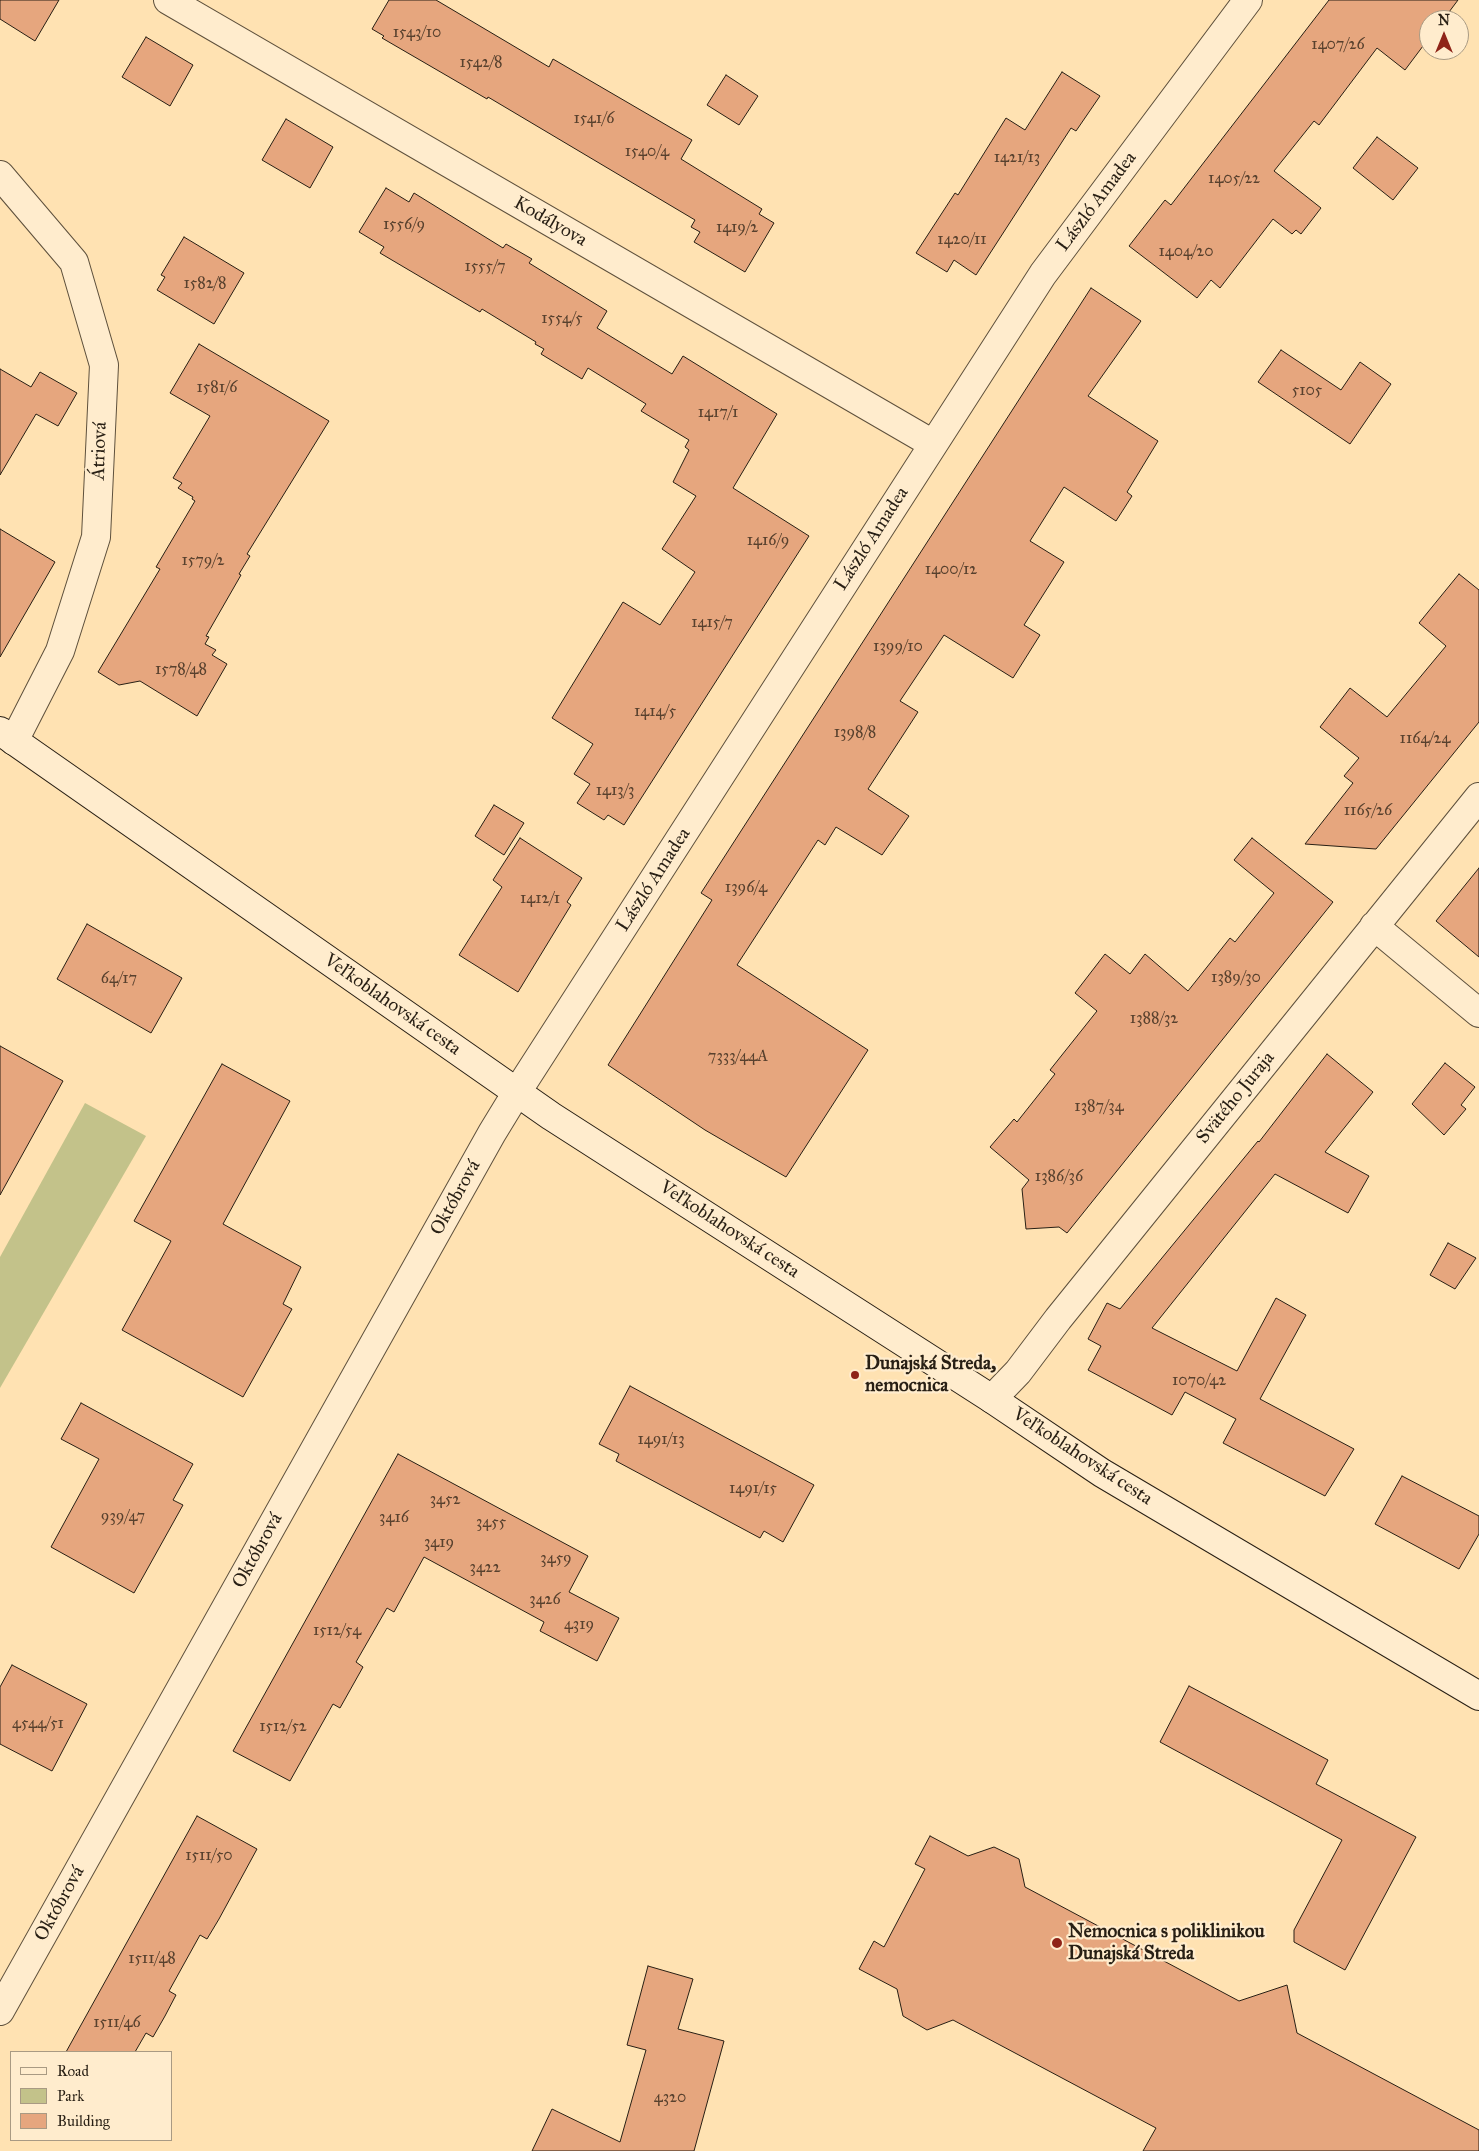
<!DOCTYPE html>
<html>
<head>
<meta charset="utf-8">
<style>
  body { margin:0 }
  #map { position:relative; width:1479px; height:2151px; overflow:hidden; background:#ffe2b2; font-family:"IM FELL Great Primer",serif }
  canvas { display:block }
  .legend { position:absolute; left:10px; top:2051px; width:162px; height:90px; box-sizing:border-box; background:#ffeccd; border:1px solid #a99a83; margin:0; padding:6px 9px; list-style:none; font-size:15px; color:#281f14 }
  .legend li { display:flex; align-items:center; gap:10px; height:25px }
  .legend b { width:25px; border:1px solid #a99a83 }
  .north { position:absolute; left:1419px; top:10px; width:50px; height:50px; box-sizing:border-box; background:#ffeccd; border:1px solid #a99a83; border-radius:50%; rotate:0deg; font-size:14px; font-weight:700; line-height:20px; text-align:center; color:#281f14 }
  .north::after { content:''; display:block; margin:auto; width:18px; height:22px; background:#8f2418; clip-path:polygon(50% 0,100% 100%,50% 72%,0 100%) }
</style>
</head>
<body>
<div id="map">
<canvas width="1479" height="2151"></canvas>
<ul class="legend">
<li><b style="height:6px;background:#ffeccd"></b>Road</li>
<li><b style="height:14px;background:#c3c28a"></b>Park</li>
<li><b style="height:14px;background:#e6a67e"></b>Building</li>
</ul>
<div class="north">N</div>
</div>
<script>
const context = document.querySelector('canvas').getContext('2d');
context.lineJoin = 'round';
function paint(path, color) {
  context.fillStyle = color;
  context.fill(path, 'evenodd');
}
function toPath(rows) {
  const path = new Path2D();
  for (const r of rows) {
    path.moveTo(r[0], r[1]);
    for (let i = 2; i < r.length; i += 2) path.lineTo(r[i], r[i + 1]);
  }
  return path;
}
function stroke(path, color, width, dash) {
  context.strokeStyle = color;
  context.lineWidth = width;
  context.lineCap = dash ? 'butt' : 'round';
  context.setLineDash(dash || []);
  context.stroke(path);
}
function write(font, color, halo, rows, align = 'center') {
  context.font = font + ' "IM FELL Great Primer",serif';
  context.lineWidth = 4.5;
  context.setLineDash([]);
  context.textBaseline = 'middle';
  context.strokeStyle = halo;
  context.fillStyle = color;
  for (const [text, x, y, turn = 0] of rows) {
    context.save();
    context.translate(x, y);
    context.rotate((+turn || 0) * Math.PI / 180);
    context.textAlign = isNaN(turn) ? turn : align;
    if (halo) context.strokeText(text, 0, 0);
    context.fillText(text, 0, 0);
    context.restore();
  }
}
paint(toPath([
  [85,1103,146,1136,0,1388,0,1257]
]), '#c3c28a');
const building = toPath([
  [0,0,59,0,35,41,0,19,0,0],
  [389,0,436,0,549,67,553,59,692,140,681,159,762,209,759,214,774,223,745,272,694,242,700,232,691,227,695,220,488,97,487,99,382,38,384,36,372,29,389,0],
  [1329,0,1458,0,1443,20,1429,20,1429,38,1405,70,1377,48,1319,125,1314,121,1274,171,1321,208,1301,234,1296,230,1292,234,1273,219,1220,288,1211,280,1197,298,1129,246,1165,200,1171,205,1329,0],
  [146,37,193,65,170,106,122,77,146,37],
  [1062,72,1100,96,1076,131,1071,128,976,275,954,260,947,272,916,253,955,193,958,195,1006,118,1025,130,1062,72],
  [726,75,758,96,739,125,707,105,726,75],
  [286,119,333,147,310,188,262,160,286,119],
  [1377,137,1418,168,1393,200,1353,168,1377,137],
  [386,188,409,202,414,193,503,248,506,244,532,259,529,263,607,311,597,328,672,374,683,356,777,414,733,488,809,536,624,825,608,815,604,820,577,803,590,784,574,774,593,744,552,718,623,602,660,625,695,572,662,549,696,496,673,482,689,450,685,447,689,440,641,411,646,404,588,368,582,379,541,354,544,349,535,344,536,342,482,309,480,312,380,253,384,247,359,232,386,188],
  [184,237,244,273,214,324,157,290,165,277,161,275,184,237],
  [1091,288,1141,321,1088,396,1158,441,1127,492,1132,496,1116,521,1064,487,1030,541,1064,562,1024,625,1040,635,1013,678,944,635,900,701,918,712,868,789,909,816,882,855,836,827,825,845,818,840,737,965,868,1050,786,1177,705,1130,608,1065,712,900,701,893,1091,288],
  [199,344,329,421,247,554,250,556,239,574,241,575,206,636,209,637,205,644,216,650,212,655,227,664,197,716,140,681,119,685,98,672,160,569,156,567,195,501,192,499,193,497,178,488,182,483,173,478,210,416,170,393,199,344],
  [1281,350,1341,390,1360,362,1391,384,1350,444,1258,382,1281,350],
  [0,369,31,387,40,372,77,393,58,426,36,414,0,475,0,369],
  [0,529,55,562,0,657,0,529],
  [1459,574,1479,590,1479,722,1376,849,1305,844,1353,783,1344,776,1359,758,1320,727,1350,688,1387,717,1446,646,1419,623,1459,574],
  [494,805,524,823,504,855,475,836,494,805],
  [520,838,582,878,567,902,571,905,518,992,459,955,502,887,493,880,520,838],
  [1252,838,1333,902,1067,1233,1059,1227,1026,1229,1022,1189,1029,1180,990,1147,1014,1119,1017,1122,1055,1074,1050,1070,1097,1011,1075,993,1105,954,1130,974,1145,954,1188,991,1230,938,1235,942,1274,893,1234,860,1252,838],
  [1479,868,1479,957,1436,921,1479,868],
  [87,924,182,978,151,1033,57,979,87,924],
  [0,1046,63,1081,0,1195,0,1046],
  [1327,1054,1373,1092,1325,1152,1369,1176,1348,1213,1275,1174,1152,1328,1237,1371,1276,1298,1306,1315,1260,1399,1354,1449,1325,1496,1223,1443,1236,1419,1185,1392,1172,1415,1088,1370,1101,1346,1088,1339,1107,1303,1120,1309,1258,1141,1259,1142,1327,1054],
  [1445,1063,1475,1087,1461,1105,1466,1109,1444,1135,1412,1104,1445,1063],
  [222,1064,290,1101,223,1224,301,1267,283,1304,292,1309,243,1397,122,1330,171,1241,134,1221,222,1064],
  [1448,1243,1476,1258,1455,1289,1430,1275,1448,1243],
  [630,1386,814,1485,783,1542,764,1531,760,1538,616,1461,619,1454,599,1444,630,1386],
  [81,1403,193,1464,173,1500,183,1505,134,1593,51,1547,99,1459,61,1439,81,1403],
  [398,1454,588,1556,569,1592,619,1618,597,1661,540,1631,544,1622,424,1557,394,1612,387,1608,356,1662,363,1667,340,1708,333,1704,290,1781,233,1751,398,1454],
  [1402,1476,1479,1516,1479,1534,1459,1569,1375,1524,1402,1476],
  [12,1665,87,1704,52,1771,0,1744,0,1687,12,1665],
  [1189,1686,1328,1760,1316,1784,1416,1837,1345,1970,1294,1942,1294,1930,1342,1840,1160,1742,1189,1686],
  [197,1816,257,1849,219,1919,207,1939,200,1935,169,1991,176,1995,165,2016,153,2037,146,2033,135,2052,66,2052,197,1816],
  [930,1836,968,1856,994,1847,1019,1859,1025,1887,1239,2001,1287,1985,1297,2033,1479,2130,1479,2151,1143,2151,1156,2128,953,2020,927,2030,903,2016,897,1989,859,1969,874,1941,884,1947,925,1869,915,1864,930,1836],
  [648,1966,693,1979,678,2029,724,2041,694,2151,532,2151,552,2109,620,2142,646,2050,627,2045,648,1966]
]);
paint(building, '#e6a67e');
stroke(building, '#281f14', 1);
const minor = toPath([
  [168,0,933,444],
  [0,175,74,262,104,365,96,537,60,651,14,741],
  [1374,926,1479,1013],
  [992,1399,1018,1372,1058,1319,1479,797],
  [0,2011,492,1133,517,1092,1043,274,1248,0]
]);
const secondary = toPath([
  [0,731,551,1116,992,1399,1102,1473,1479,1696]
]);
stroke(minor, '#5e503c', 30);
stroke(secondary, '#281f14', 30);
stroke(minor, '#ffeccd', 28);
stroke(secondary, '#ffeccd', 28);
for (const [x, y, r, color] of [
  [855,1375,5,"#8f2418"],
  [1057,1943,6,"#8f2418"]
]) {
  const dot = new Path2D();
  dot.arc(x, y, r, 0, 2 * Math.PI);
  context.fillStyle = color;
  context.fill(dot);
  stroke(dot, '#ffeccd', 2);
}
write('16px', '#58412e', null, [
  ["1543/10",417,33],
  ["1407/26",1338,45],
  ["1542/8",481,63],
  ["1541/6",594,119],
  ["1540/4",647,152],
  ["1421/13",1017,158],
  ["1405/22",1234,179],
  ["1556/9",404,225],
  ["1419/2",737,228],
  ["1420/11",962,240],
  ["1404/20",1186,252],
  ["1555/7",485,267],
  ["1582/8",205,284],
  ["1554/5",562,319],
  ["1581/6",217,388],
  ["5105",1307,391],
  ["1417/1",718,413],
  ["1416/9",768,541],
  ["1579/2",203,561],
  ["1400/12",951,570],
  ["1415/7",712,623],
  ["1399/10",898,647],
  ["1578/48",181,670],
  ["1414/5",655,712],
  ["1398/8",855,733],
  ["1164/24",1425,739],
  ["1413/3",615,791],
  ["1165/26",1368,811],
  ["1396/4",746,888],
  ["1412/1",540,899],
  ["1389/30",1236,978],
  ["64/17",119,979],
  ["1388/32",1154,1019],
  ["7333/44A",738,1057],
  ["1387/34",1099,1107],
  ["1386/36",1059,1177],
  ["1070/42",1199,1381],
  ["1491/13",661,1440],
  ["1491/15",753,1489],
  ["3452",445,1500],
  ["939/47",123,1517],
  ["3416",394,1518],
  ["3455",491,1523],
  ["3419",439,1543],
  ["3459",556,1559],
  ["3422",485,1568],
  ["3426",545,1600],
  ["4319",579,1625],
  ["1512/54",337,1631],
  ["4544/51",38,1724],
  ["1512/52",283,1727],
  ["1511/50",209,1856],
  ["1511/48",152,1959],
  ["1511/46",117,2023],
  ["4320",670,2098]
]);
write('19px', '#281f14', '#ffeccd', [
  ["László Amadea",1097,202,-53],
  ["Kodályova",550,222,30],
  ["Átriová",100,451,-88],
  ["László Amadea",872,539,-57],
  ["László Amadea",654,880,-57],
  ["Veľkoblahovská cesta",392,1005,35],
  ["Svätého Juraja",1236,1098,-51],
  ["Októbrová",456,1198,-61],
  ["Veľkoblahovská cesta",729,1230,33],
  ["Veľkoblahovská cesta",1082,1457,33],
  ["Októbrová",258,1551,-61],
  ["Októbrová",60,1904,-61]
]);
write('bold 19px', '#281f14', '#ffeccd', [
  ["Dunajská Streda,",865,1364],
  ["nemocnica",865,1386],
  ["Nemocnica s poliklinikou",1068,1932],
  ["Dunajská Streda",1068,1954]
], 'left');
</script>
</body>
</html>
